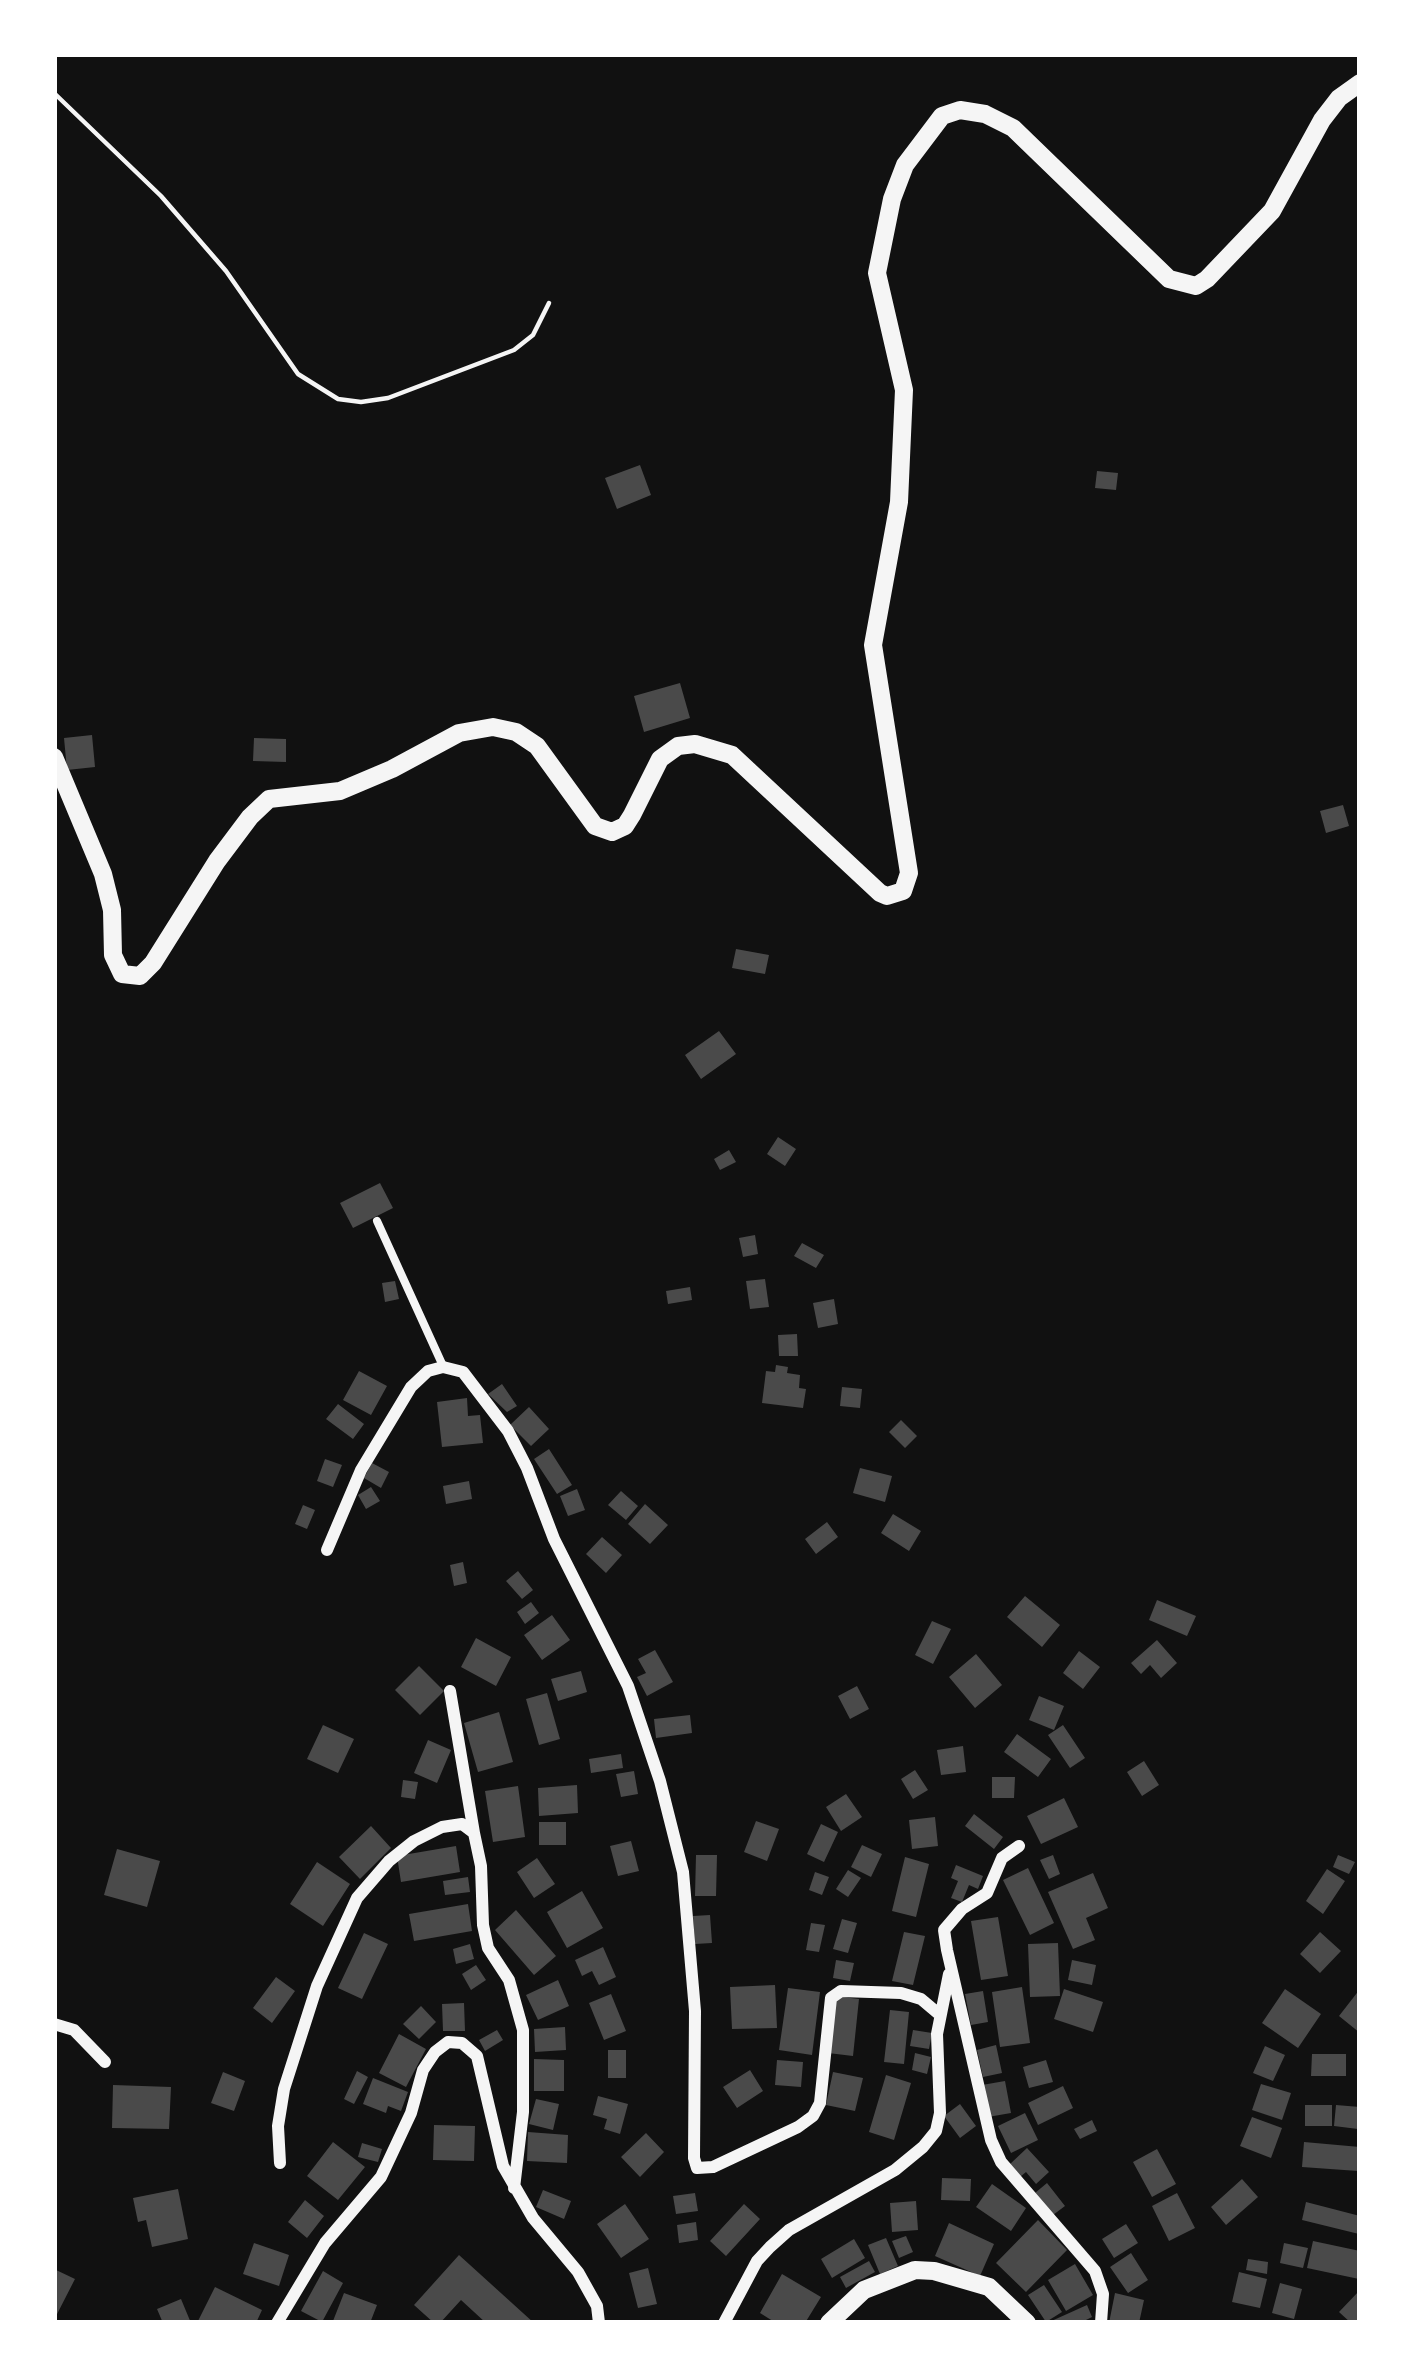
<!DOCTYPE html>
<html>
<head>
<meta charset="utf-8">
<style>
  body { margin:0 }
  #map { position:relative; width:1414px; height:2377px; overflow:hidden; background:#111; font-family:Roboto,sans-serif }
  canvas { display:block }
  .frame { position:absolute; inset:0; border:57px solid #fff; pointer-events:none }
</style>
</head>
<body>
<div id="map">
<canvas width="1414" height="2377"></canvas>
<div class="frame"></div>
</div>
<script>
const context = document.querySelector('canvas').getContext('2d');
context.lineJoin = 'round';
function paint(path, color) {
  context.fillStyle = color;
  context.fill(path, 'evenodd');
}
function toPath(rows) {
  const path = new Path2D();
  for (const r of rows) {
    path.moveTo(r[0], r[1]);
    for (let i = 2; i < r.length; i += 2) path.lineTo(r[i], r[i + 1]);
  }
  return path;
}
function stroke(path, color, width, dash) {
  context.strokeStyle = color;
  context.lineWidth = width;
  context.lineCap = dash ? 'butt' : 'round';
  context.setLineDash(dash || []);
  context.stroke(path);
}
paint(toPath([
  [640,465,651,495,617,509,605,478],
  [1097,471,1118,473,1116,490,1095,488],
  [680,683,690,718,644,732,634,696],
  [92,735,95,767,67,770,64,738],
  [254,738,286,739,286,762,253,761],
  [1343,805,1349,826,1326,833,1320,811],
  [736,949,769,955,765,974,732,968],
  [719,1031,736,1054,701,1079,685,1055],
  [778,1137,796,1149,785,1166,767,1154],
  [729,1150,736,1162,720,1170,714,1159],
  [380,1183,393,1208,353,1228,340,1203],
  [755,1235,758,1254,743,1257,739,1238],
  [802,1243,824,1255,816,1268,794,1256],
  [765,1279,769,1307,750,1309,746,1281],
  [395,1281,399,1299,385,1302,382,1283],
  [690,1287,692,1300,668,1304,666,1291],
  [834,1299,838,1324,818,1328,813,1303],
  [797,1334,798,1356,779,1356,778,1335],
  [776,1365,788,1367,787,1373,800,1375,799,1388,806,1389,803,1408,762,1403,766,1371,775,1372],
  [359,1371,387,1386,371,1415,343,1400],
  [502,1384,517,1406,507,1412,488,1394],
  [842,1387,862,1389,860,1408,840,1406],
  [467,1398,468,1416,480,1415,483,1443,442,1447,437,1402],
  [338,1404,364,1424,353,1439,326,1419],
  [529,1407,549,1429,531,1446,510,1425],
  [901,1420,917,1436,905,1448,889,1432],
  [549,1449,572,1485,557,1494,534,1459],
  [325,1459,342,1465,333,1487,317,1481],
  [372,1463,389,1472,381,1488,364,1478],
  [860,1468,892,1476,885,1502,853,1493],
  [469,1481,472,1499,446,1504,443,1486],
  [371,1487,380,1501,366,1509,358,1495],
  [577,1489,585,1510,568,1516,560,1496],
  [621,1491,638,1506,626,1520,608,1505],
  [645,1504,668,1525,650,1544,628,1524],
  [303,1505,315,1510,307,1529,295,1524],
  [893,1514,921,1531,909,1551,881,1533],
  [827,1522,838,1537,816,1554,805,1539],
  [602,1537,622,1555,606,1573,586,1554],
  [463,1562,467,1583,454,1586,450,1565],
  [518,1571,533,1590,522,1599,506,1581],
  [1025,1596,1060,1625,1042,1647,1007,1617],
  [1157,1600,1196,1616,1187,1636,1149,1620],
  [531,1602,539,1613,525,1624,517,1612],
  [552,1615,570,1640,542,1660,524,1635],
  [932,1621,951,1629,933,1664,915,1655],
  [476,1638,511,1657,496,1686,461,1667],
  [1157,1640,1177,1663,1161,1678,1150,1665,1141,1674,1131,1663],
  [655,1650,673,1682,647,1696,637,1677,646,1673,638,1659],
  [1079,1651,1100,1667,1083,1689,1063,1673],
  [976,1654,1002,1685,975,1708,949,1677],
  [419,1666,444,1691,420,1715,395,1690],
  [581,1671,587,1692,558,1701,551,1679],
  [857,1686,869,1709,850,1719,838,1696],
  [547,1693,560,1739,539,1745,526,1699],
  [1039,1696,1064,1706,1054,1730,1029,1720],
  [499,1712,513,1762,478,1772,464,1723],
  [690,1715,692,1733,656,1738,654,1719],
  [323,1725,354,1739,338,1773,307,1759],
  [1063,1725,1085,1758,1070,1768,1048,1735],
  [1017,1734,1051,1759,1038,1777,1004,1752],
  [428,1740,451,1750,437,1783,414,1773],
  [963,1746,966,1772,941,1775,937,1750],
  [621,1754,623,1768,591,1773,589,1759],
  [1144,1761,1159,1785,1142,1796,1127,1772],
  [915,1770,928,1790,913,1799,901,1779],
  [634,1771,638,1794,621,1797,616,1774],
  [992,1777,1015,1777,1014,1798,992,1798],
  [403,1780,418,1782,415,1799,401,1797],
  [577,1785,578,1813,539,1816,538,1788],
  [518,1786,525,1837,493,1842,485,1791],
  [846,1794,862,1817,841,1831,826,1807],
  [1064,1798,1078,1827,1041,1844,1027,1816],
  [974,1814,1003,1837,994,1849,965,1826],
  [935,1817,938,1846,912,1849,909,1820],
  [756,1821,779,1829,767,1861,744,1852],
  [539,1822,566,1822,566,1845,539,1845],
  [821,1824,838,1832,824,1862,807,1854],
  [371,1826,391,1848,360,1879,339,1857],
  [631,1841,639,1871,618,1876,610,1846],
  [862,1845,882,1854,871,1877,851,1867],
  [456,1846,460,1872,401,1882,397,1856],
  [117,1849,160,1861,147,1907,104,1895],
  [696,1855,717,1855,716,1896,695,1896],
  [1053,1855,1060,1874,1049,1879,1040,1860],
  [1338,1855,1355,1862,1349,1874,1333,1867],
  [905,1857,929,1864,916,1917,892,1911],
  [537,1858,555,1884,534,1898,517,1872],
  [317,1862,350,1884,323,1926,290,1904],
  [956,1865,983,1876,978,1889,969,1885,962,1902,951,1898,958,1881,951,1878],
  [1028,1868,1054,1923,1030,1935,1003,1880],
  [1327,1869,1345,1881,1323,1914,1306,1901],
  [848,1870,861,1878,848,1897,836,1889],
  [815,1872,829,1877,822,1895,809,1890],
  [1093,1873,1108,1908,1086,1918,1095,1940,1073,1949,1048,1892],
  [468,1877,470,1892,445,1895,443,1881],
  [582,1891,603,1928,567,1948,547,1912],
  [468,1904,472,1931,414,1941,409,1914],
  [516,1910,556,1956,534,1975,495,1930],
  [710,1915,712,1943,695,1944,693,1916],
  [998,1917,1008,1976,981,1980,971,1921],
  [842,1919,857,1923,848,1953,833,1949],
  [811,1923,825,1925,819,1952,806,1950],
  [904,1932,925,1936,913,1985,892,1981],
  [1320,1932,1341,1951,1320,1973,1300,1954],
  [364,1933,388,1944,362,1999,338,1988],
  [1058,1943,1060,1996,1030,1997,1028,1944],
  [470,1944,474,1959,456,1964,453,1949],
  [603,1947,616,1977,599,1985,592,1971,582,1976,575,1960],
  [836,1960,854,1963,850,1981,833,1978],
  [1072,1960,1096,1965,1092,1985,1068,1980],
  [476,1965,486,1980,471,1990,462,1974],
  [276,1977,295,1991,272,2023,253,2008],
  [558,1980,569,2006,538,2020,526,1995],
  [775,1985,777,2028,732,2029,730,1987],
  [1022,1987,1030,2043,1000,2047,992,1992],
  [788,1988,820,1992,812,2055,779,2050],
  [1064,1989,1103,2002,1093,2032,1054,2019],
  [1285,1989,1321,2014,1298,2048,1262,2023],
  [1360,1989,1360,2033,1339,2016],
  [983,1991,988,2022,971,2025,965,1994],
  [611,1994,626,2031,604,2040,589,2003],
  [834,1996,859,1999,853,2056,828,2053],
  [464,2003,465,2031,443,2031,442,2004],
  [421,2006,436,2022,419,2039,403,2024],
  [890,2010,909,2012,904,2064,884,2062],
  [565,2027,566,2050,535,2052,534,2029],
  [497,2030,503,2040,485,2051,479,2040],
  [913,2030,932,2033,929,2049,910,2046],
  [399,2034,426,2049,406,2087,379,2073],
  [996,2045,1002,2073,983,2077,977,2050],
  [1265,2046,1285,2055,1273,2081,1253,2073],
  [608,2050,626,2050,626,2078,608,2078],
  [915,2053,931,2057,927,2074,912,2070],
  [1312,2054,1346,2054,1346,2076,1311,2076],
  [534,2059,564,2060,564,2091,534,2091],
  [777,2060,803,2062,801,2087,775,2085],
  [1046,2060,1053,2082,1029,2088,1023,2067],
  [750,2070,763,2091,737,2108,723,2087],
  [357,2071,368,2077,354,2104,344,2099],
  [223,2072,245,2081,234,2111,211,2103],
  [833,2072,863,2078,855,2111,826,2105],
  [886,2075,911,2083,894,2140,869,2132],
  [373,2078,408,2092,401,2111,388,2106,386,2113,363,2104],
  [1005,2081,1011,2113,988,2117,982,2085],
  [1261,2084,1291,2093,1282,2120,1252,2110],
  [113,2085,171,2087,169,2129,112,2128],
  [1063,2086,1073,2108,1038,2125,1028,2103],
  [598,2096,628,2104,620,2134,604,2129,607,2119,593,2115],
  [536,2099,559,2104,553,2130,529,2124],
  [960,2104,976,2126,960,2138,944,2116],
  [1305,2105,1332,2105,1332,2126,1305,2126],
  [1336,2105,1360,2107,1358,2129,1334,2126],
  [1025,2113,1038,2140,1011,2153,998,2126],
  [1252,2117,1282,2128,1271,2158,1240,2146],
  [1092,2120,1097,2131,1080,2139,1074,2129],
  [434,2125,475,2126,474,2161,433,2160],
  [528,2132,568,2135,567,2163,527,2161],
  [646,2133,664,2152,640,2177,621,2157],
  [333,2142,365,2167,338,2200,307,2176],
  [1304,2142,1360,2147,1358,2171,1302,2167],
  [362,2143,382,2149,378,2162,358,2157],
  [1027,2148,1049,2172,1036,2184,1026,2172,1020,2177,1009,2165],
  [1157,2149,1176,2184,1152,2197,1133,2162],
  [942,2178,971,2179,970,2201,941,2200],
  [1242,2179,1258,2197,1226,2225,1211,2207],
  [1047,2183,1065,2206,1053,2215,1035,2193],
  [992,2184,1026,2208,1011,2231,976,2207],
  [178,2189,188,2239,152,2247,146,2220,138,2222,133,2198],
  [543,2190,571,2201,564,2219,536,2207],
  [695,2193,698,2211,676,2214,673,2196],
  [1177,2193,1195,2228,1169,2241,1152,2206],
  [305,2200,324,2216,307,2238,288,2222],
  [916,2201,918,2230,892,2232,890,2203],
  [1306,2202,1360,2216,1359,2234,1302,2220],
  [625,2204,649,2239,621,2258,597,2224],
  [744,2204,760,2219,726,2256,710,2241],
  [1038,2220,1067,2250,1026,2292,996,2263],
  [696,2222,698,2240,679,2243,677,2225],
  [949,2223,994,2244,980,2276,935,2256],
  [1126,2224,1138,2243,1114,2258,1102,2239],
  [906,2236,913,2252,899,2258,892,2241],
  [886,2238,898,2266,880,2274,868,2245],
  [854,2239,865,2258,832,2278,821,2259],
  [1313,2241,1360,2251,1359,2279,1307,2268],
  [254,2243,289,2255,279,2286,243,2274],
  [1284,2243,1308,2248,1303,2268,1280,2263],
  [1131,2253,1148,2280,1128,2293,1110,2267],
  [459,2255,534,2323,486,2323,461,2300,440,2323,434,2323,414,2305],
  [1248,2259,1268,2262,1267,2274,1246,2270],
  [869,2261,875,2272,846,2288,840,2277],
  [1075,2264,1093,2295,1066,2311,1048,2280],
  [648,2268,657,2304,638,2308,629,2273],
  [54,2269,75,2279,54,2320],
  [323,2271,343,2283,322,2322,301,2311],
  [1239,2272,1267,2279,1260,2308,1232,2302],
  [782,2274,821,2297,805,2323,776,2323,760,2313],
  [1280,2283,1302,2289,1294,2319,1272,2313],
  [1044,2285,1062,2312,1046,2322,1028,2295],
  [215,2287,262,2310,256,2323,197,2323],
  [1360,2290,1360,2323,1351,2323,1339,2312],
  [344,2293,377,2305,370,2323,333,2321],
  [1115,2293,1144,2300,1139,2323,1109,2323],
  [181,2299,191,2323,163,2323,157,2309],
  [1087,2305,1092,2317,1080,2323,1047,2323]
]), '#4a4a4a');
stroke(toPath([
  [54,93,161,196,226,271,298,374,338,399,361,402,388,398,514,350,533,335,549,303]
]), '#f5f5f5', 4.5);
stroke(toPath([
  [377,1221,443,1366]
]), '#f5f5f5', 8);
stroke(toPath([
  [327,1550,361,1470,411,1387,428,1371,443,1367,463,1372,508,1431,527,1468,554,1539,628,1686,660,1781,683,1872,695,2011,694,2158,697,2168,713,2167,798,2127,813,2116,820,2103,831,1998,841,1991,901,1993,921,1999,940,2015],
  [450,1691,474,1833],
  [1019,1846,1002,1858,987,1893,962,1909,944,1930,947,1950,991,2140,1001,2162,1095,2271,1103,2294,1101,2323],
  [54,2024,74,2030,105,2062],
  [280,2163,278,2126,284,2089,317,1986,357,1898,389,1861,414,1841,442,1827,462,1824,474,1833,481,1866,483,1925,488,1948,509,1980,523,2030,523,2112,514,2188],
  [277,2323,325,2243,381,2177,411,2113,423,2070,435,2052,448,2042,462,2043,477,2056,503,2166,533,2218,578,2272,597,2306,599,2323],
  [724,2323,757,2261,770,2247,789,2230,895,2170,923,2147,936,2131,940,2113,937,2034,949,1974]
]), '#f5f5f5', 12);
stroke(toPath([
  [54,757,103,874,112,910,113,955,122,974,140,976,153,963,217,861,250,817,269,799,340,791,392,769,459,733,493,727,516,732,537,746,595,826,612,832,625,826,632,815,660,759,678,746,695,744,732,755,880,893,887,896,903,891,909,873,873,645,899,502,904,390,877,273,892,199,905,165,942,116,960,110,985,114,1013,128,1169,279,1196,286,1207,279,1272,211,1322,120,1339,98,1360,83],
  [829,2323,864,2290,915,2270,934,2271,989,2287,1027,2323]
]), '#f5f5f5', 18);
</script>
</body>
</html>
